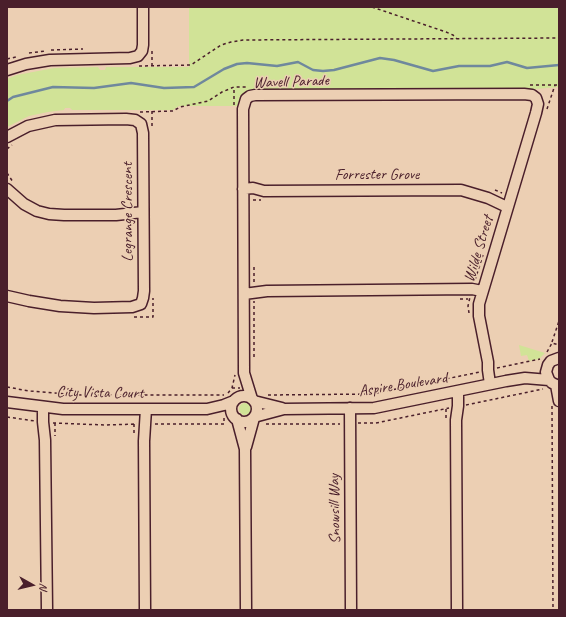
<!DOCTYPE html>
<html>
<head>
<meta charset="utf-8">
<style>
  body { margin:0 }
  #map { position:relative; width:566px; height:617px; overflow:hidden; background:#eccfb3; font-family:Caveat,sans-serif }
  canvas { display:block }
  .frame { position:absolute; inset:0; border:8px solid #4a1f2b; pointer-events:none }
  .north { position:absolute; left:12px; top:565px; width:40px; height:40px; -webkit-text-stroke:3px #eccfb3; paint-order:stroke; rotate:98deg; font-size:11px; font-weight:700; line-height:16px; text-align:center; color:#4a1f2b }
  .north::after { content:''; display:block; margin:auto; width:14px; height:18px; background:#4a1f2b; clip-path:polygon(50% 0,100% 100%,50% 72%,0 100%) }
</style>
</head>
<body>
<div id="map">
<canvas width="566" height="617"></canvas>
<div class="frame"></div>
<div class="north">N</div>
</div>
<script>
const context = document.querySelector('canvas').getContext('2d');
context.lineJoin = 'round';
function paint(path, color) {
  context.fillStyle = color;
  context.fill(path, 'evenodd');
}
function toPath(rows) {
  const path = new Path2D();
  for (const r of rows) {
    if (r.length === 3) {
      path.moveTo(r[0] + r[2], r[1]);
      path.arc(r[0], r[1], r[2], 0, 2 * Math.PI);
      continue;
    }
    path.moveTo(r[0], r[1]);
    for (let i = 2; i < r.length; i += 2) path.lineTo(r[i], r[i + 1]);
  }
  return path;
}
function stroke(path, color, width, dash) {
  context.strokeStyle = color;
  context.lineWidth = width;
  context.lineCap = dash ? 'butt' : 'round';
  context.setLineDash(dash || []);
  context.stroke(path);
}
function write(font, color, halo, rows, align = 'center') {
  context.font = font + ' Caveat,sans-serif';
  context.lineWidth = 3;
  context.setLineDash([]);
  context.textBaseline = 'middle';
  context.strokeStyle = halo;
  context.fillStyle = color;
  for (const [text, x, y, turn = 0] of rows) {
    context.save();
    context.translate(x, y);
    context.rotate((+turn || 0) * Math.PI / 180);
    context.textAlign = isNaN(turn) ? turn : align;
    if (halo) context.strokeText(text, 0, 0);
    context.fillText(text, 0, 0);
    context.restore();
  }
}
paint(toPath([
  [189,7,559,7,559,87,536,89,248,91,240,96,238,106,179,106,173,110,72,110,70,108,65,108,64,110,48,112,29,116,7,127,7,79,17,75,54,68,98,67,100,70,105,70,106,67,189,67],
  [519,345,545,353,539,359,529,361,527,355,521,356],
  [245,409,6]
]), '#d1e397');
stroke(toPath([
  [7,101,13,97,53,87,94,88,131,83,164,88,194,87,224,69,237,64,247,63,277,66,298,62,313,70,323,71,334,70,380,58,394,60,433,71,459,66,490,66,507,62,527,68,559,65]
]), '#6f889d', 2.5);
const minor = toPath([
  [7,70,26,64,50,60,130,58,138,56,142,51,143,45,143,7],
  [7,137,28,126,55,120,126,119,135,120,141,124,143,133,144,291,143,298,141,304,132,307,94,308,60,306,29,301,7,296],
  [7,189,24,204,37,211,49,214,64,215,116,215,143,212],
  [243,189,253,188,264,191,461,190,488,198,507,207],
  [244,294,267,291,472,289,482,291],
  [559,358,551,361,548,365,546,372,549,380,552,383,559,386],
  [556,385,559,401],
  [244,409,13],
  [252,399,244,373,243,109,246,99,250,96,255,95,524,94,532,95,536,98,538,104,536,113,479,304,479,316,488,362,488,370,490,384],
  [254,401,282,408],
  [7,402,63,409,207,409,224,405,234,401],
  [43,407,43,422,45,440,47,610],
  [350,408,351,610],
  [254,417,284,409,374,408,506,381,525,378,549,380],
  [237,419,245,449,246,610],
  [246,447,254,418],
  [145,610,144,441,146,409],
  [457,610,456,420,458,406,458,391]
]);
stroke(minor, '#4a1f2b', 13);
stroke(toPath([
  [372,7,446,32,453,35,457,39],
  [51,50,83,49],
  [152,51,152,65],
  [29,53,45,51],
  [7,59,16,57],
  [139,66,191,65,221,45,231,42,243,40,559,38],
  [530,85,559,85],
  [234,105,234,87],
  [547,109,555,85],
  [152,111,152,129],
  [140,112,173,111,180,107,208,101,222,92,234,87,248,87],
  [7,149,12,145],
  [7,173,13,182],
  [495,190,502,193],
  [253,200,261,200],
  [254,267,254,283],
  [475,280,483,255],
  [460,299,468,299],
  [469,313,468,306,470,297],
  [134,317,153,317,153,298],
  [552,342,559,321],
  [547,352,552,343,559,345],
  [254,357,254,301],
  [497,368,540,359],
  [7,387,29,391,81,395,224,395],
  [232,388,240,388],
  [228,393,232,388,235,375],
  [268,395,372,394,480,372],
  [466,405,543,389],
  [552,406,553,610],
  [446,409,446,418],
  [7,417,35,421],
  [53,423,105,425,137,424],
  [55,423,55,436],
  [358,423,376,423,449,408],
  [134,424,134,434],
  [155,424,224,424,224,415],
  [266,424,340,424]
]), '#4a1f2b', 1.5, [3, 3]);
stroke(minor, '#eccfb3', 10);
write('16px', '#4a1f2b', '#eccfb3', [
  ["Wavell Parade",291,82,-2],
  ["Forrester Grove",377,175],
  ["Legrange Crescent",128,212,-90],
  ["Wilde Street",479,249,-73],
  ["Aspire Boulevard",403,385,-9],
  ["City Vista Court",100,393,1],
  ["Snowsill Way",335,509,-91]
]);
</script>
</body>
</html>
